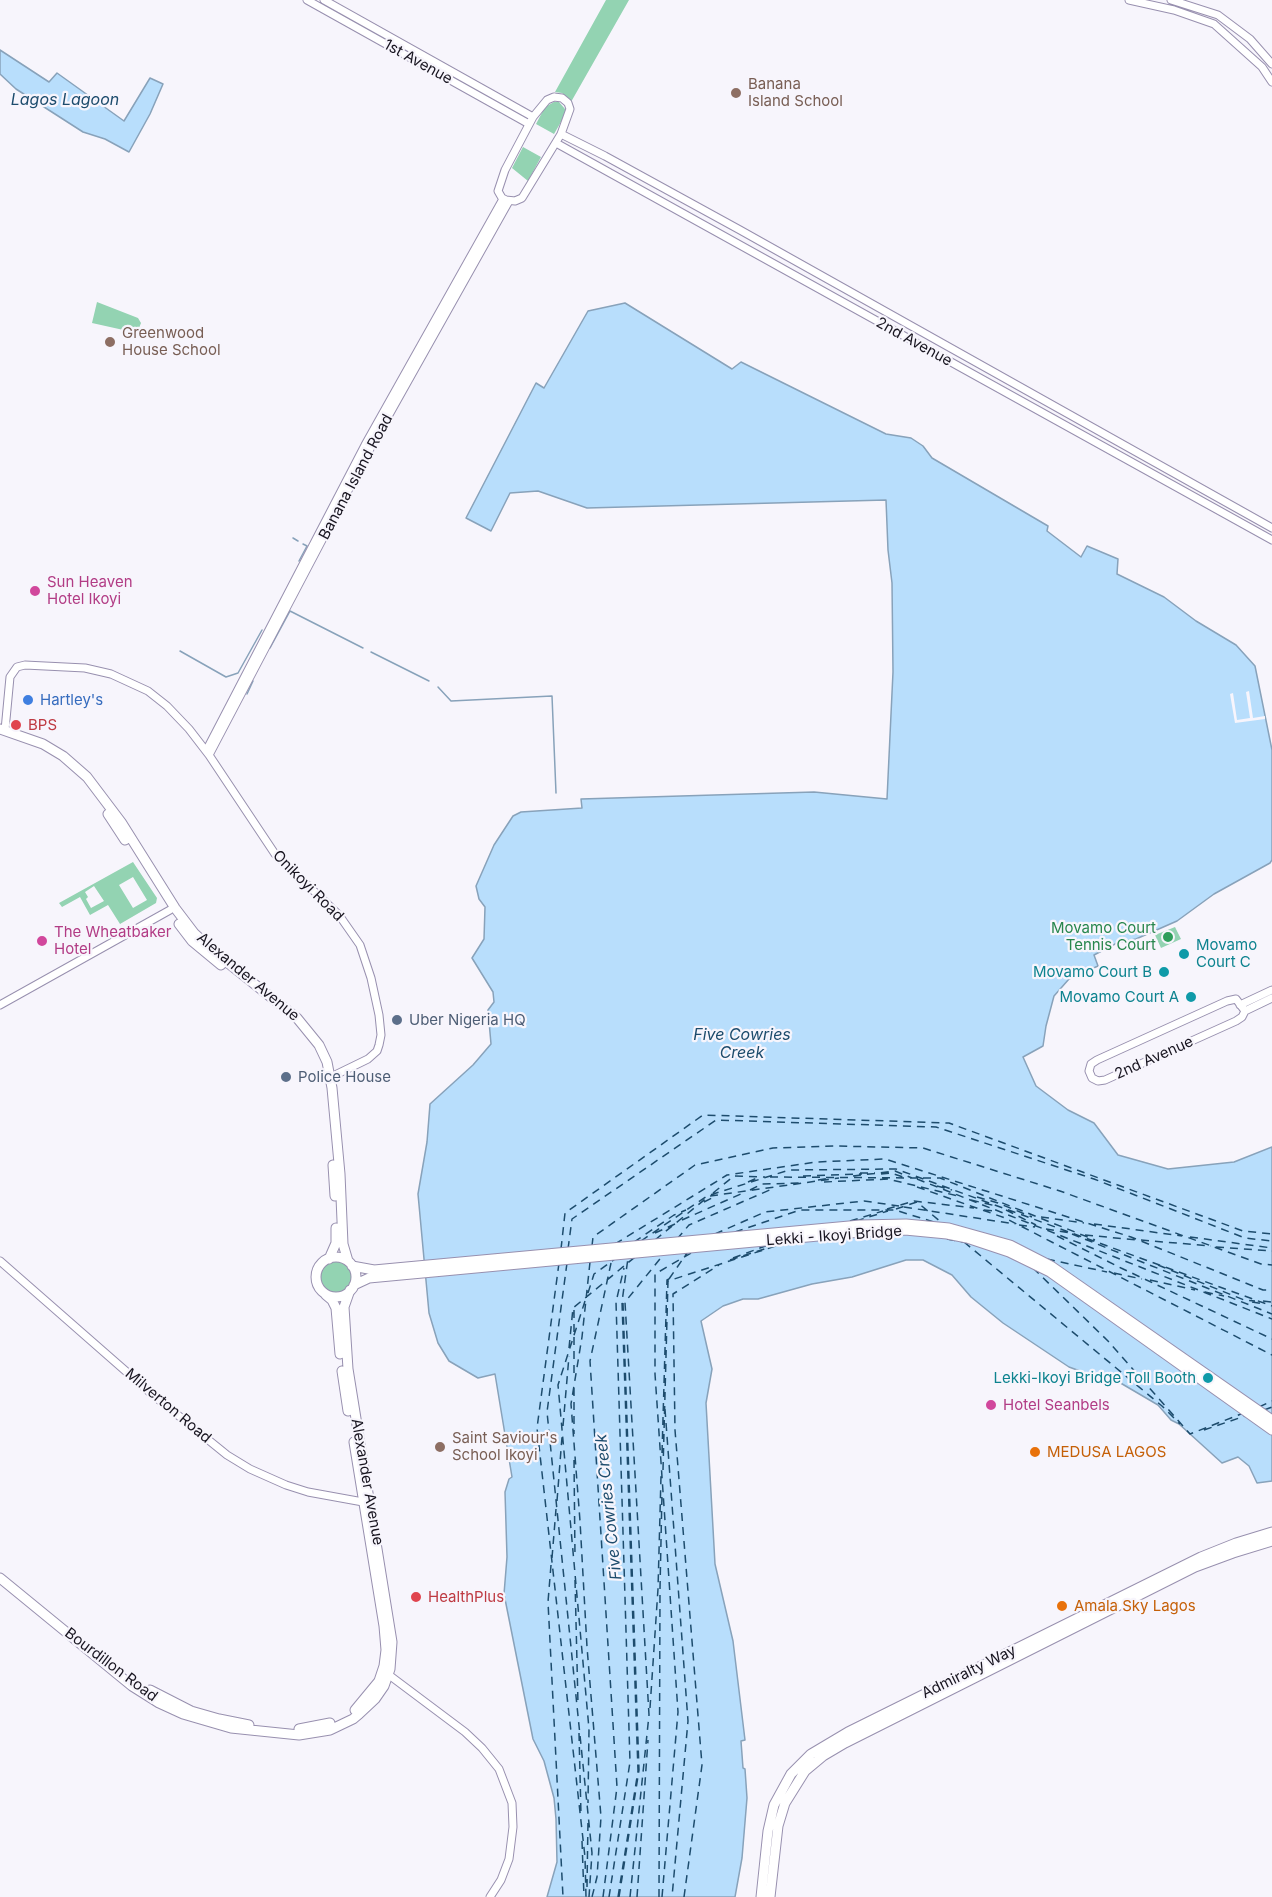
<!DOCTYPE html>
<html>
<head>
<meta charset="utf-8">
<style>
  body { margin:0 }
  canvas { display:block; background:#f7f5fc }
</style>
</head>
<body>
<canvas width="1272" height="1897"></canvas>
<script>
const context = document.querySelector('canvas').getContext('2d');
context.lineJoin = 'round';
function paint(path, color) {
  context.fillStyle = color;
  context.fill(path, 'evenodd');
}
function toPath(rows) {
  const path = new Path2D();
  for (const r of rows) {
    if (r.length === 3) {
      path.moveTo(r[0] + r[2], r[1]);
      path.arc(r[0], r[1], r[2], 0, 2 * Math.PI);
      continue;
    }
    path.moveTo(r[0], r[1]);
    for (let i = 2; i < r.length; i += 2) path.lineTo(r[i], r[i + 1]);
  }
  return path;
}
function stroke(path, color, width, dash) {
  context.strokeStyle = color;
  context.lineWidth = width;
  context.lineCap = dash ? 'butt' : 'round';
  context.setLineDash(dash || []);
  context.stroke(path);
}
function write(font, color, halo, rows, align = 'center') {
  context.font = font + ' Inter,sans-serif';
  context.lineWidth = 4.5;
  context.setLineDash([]);
  context.textBaseline = 'middle';
  context.strokeStyle = halo;
  context.fillStyle = color;
  for (const [text, x, y, turn = 0] of rows) {
    context.save();
    context.translate(x, y);
    context.rotate((+turn || 0) * Math.PI / 180);
    context.textAlign = isNaN(turn) ? turn : align;
    if (halo) context.strokeText(text, 0, 0);
    context.fillText(text, 0, 0);
    context.restore();
  }
}
paint(toPath([
  [606,0,629,0,571,102,562,93,555,92],
  [554,102,559,102,565,109,565,115,554,134,536,124,545,107],
  [523,147,541,157,528,181,512,168],
  [97,302,138,318,141,323,137,333,92,323],
  [133,862,157,898,156,903,120,924,108,905,90,915,80,897,62,907,59,903],
  [133,877,147,900,133,908,119,885],
  [94,886,104,901,91,908,86,899,88,897,85,892],
  [1175,927,1181,939,1161,948,1155,935],
  [336,1277,16]
]), '#93d3b2');
const water = toPath([
  [0,50,49,82,57,73,124,121,150,78,163,84,150,114,129,152,105,139,83,132,16,89,0,74,0,50],
  [625,303,732,369,741,362,886,434,911,438,923,446,932,458,1048,526,1047,531,1081,557,1087,546,1118,559,1117,574,1164,597,1196,621,1236,645,1255,666,1272,750,1272,860,1270,863,1214,894,1177,921,1136,939,1117,943,1094,955,1098,966,1069,979,1054,996,1046,1026,1043,1046,1023,1057,1036,1086,1068,1110,1094,1123,1118,1155,1168,1169,1234,1162,1272,1147,1272,1481,1257,1483,1249,1466,1238,1457,1222,1463,1179,1424,1171,1420,1158,1405,1112,1378,1110,1382,1069,1367,1003,1323,971,1297,952,1275,923,1260,906,1260,852,1277,812,1284,758,1299,743,1299,723,1306,701,1321,712,1369,706,1403,715,1564,733,1641,745,1740,741,1741,743,1768,745,1769,747,1798,742,1858,735,1897,547,1897,557,1862,556,1819,554,1798,544,1761,533,1739,504,1594,507,1557,505,1492,509,1479,512,1477,495,1374,478,1378,449,1361,438,1343,429,1313,418,1194,427,1142,430,1104,473,1065,491,1044,488,1010,494,1002,493,992,472,958,484,939,485,907,479,899,476,886,494,845,513,816,521,812,582,808,581,799,814,792,887,799,893,672,892,583,888,550,886,500,587,508,538,491,510,493,491,531,466,518,536,383,544,388,588,311,625,303]
]);
paint(water, '#b8defc');
stroke(water, '#88a2ba', 1.5);
paint(toPath([
  [1249,691,1253,718,1265,716,1265,719,1235,723,1230,694,1233,693,1237,720,1250,718,1246,692]
]), '#f7f5fc');
stroke(toPath([
  [293,538,298,541],
  [299,561,307,546,303,544],
  [270,648,290,611,363,648],
  [180,651,226,677,238,673,262,630],
  [371,652,429,681],
  [438,687,451,701,552,696,556,793],
  [247,694,253,681]
]), '#88a2ba', 1.5);
stroke(toPath([
  [860,1173,875,1173],
  [881,1174,891,1173,903,1177],
  [803,1176,862,1174],
  [853,1176,895,1171,912,1178],
  [770,1177,918,1178],
  [923,1178,940,1178,1095,1240],
  [917,1179,1272,1319],
  [818,1180,831,1178],
  [748,1182,757,1178],
  [824,1182,888,1179,958,1196],
  [937,1186,952,1190],
  [917,1187,1005,1218,1272,1355],
  [750,1190,762,1184,801,1183],
  [713,1193,734,1176,765,1177],
  [710,1196,839,1178],
  [977,1197,998,1203,1032,1217],
  [971,1200,996,1206],
  [704,1202,716,1196],
  [904,1207,1015,1224],
  [887,1209,914,1201,974,1208],
  [896,1209,917,1202,942,1223],
  [984,1210,994,1211],
  [1006,1210,1036,1225],
  [1041,1217,1084,1223],
  [682,1220,743,1193],
  [850,1221,883,1211],
  [856,1221,888,1211],
  [1094,1224,1182,1236],
  [1019,1225,1035,1227],
  [1046,1229,1071,1233],
  [735,1232,800,1210,895,1210,937,1223],
  [655,1233,675,1224],
  [715,1234,765,1212,864,1201,899,1206],
  [1072,1234,1272,1314],
  [1085,1235,1137,1240],
  [1057,1236,1121,1268,1272,1339],
  [1190,1237,1272,1248],
  [677,1239,689,1225,772,1189],
  [947,1239,963,1242],
  [655,1240,709,1196],
  [1141,1240,1211,1246],
  [641,1241,707,1196,789,1170,896,1169,1272,1306],
  [634,1242,674,1215,686,1210],
  [964,1242,1162,1406,1180,1424],
  [615,1244,727,1175,816,1162,885,1159,1131,1237,1263,1290,1272,1290],
  [592,1246,593,1237,695,1165,773,1148,837,1146,923,1148,1060,1191,1261,1264,1272,1265],
  [1216,1247,1272,1251],
  [561,1249,565,1213,703,1115,949,1123,1243,1231,1272,1234],
  [568,1249,572,1219,716,1120,936,1127,1094,1179,1245,1238,1272,1241],
  [733,1258,771,1244],
  [1047,1259,1107,1272],
  [730,1260,780,1244],
  [590,1262,582,1337,571,1404,580,1521,587,1647,601,1817,597,1877,592,1897],
  [559,1263,537,1428,585,1857,586,1897],
  [567,1263,547,1412,592,1853,589,1897],
  [1158,1265,1244,1300,1255,1301],
  [1033,1268,1108,1341,1190,1434,1241,1414],
  [1114,1273,1142,1279],
  [669,1279,687,1253],
  [1150,1280,1195,1290],
  [1205,1292,1224,1296],
  [588,1293,594,1274,615,1259],
  [585,1301,558,1385,589,1729,588,1803],
  [1263,1301,1272,1302],
  [1252,1302,1265,1304],
  [574,1332,574,1308,577,1306],
  [574,1337,574,1377],
  [569,1348,573,1308,635,1257],
  [574,1388,574,1434],
  [1259,1407,1272,1401],
  [665,1409,688,1721,672,1897],
  [1264,1410,1272,1407],
  [563,1426,569,1356],
  [1204,1430,1245,1416],
  [662,1453,667,1280,669,1279],
  [574,1460,575,1557],
  [663,1470,668,1281,785,1243],
  [557,1501,562,1437],
  [552,1558,556,1509],
  [551,1565,548,1602,563,1897],
  [575,1580,578,1704],
  [650,1708,658,1589,661,1476],
  [579,1733,581,1815],
  [582,1841,584,1897],
  [587,1887,588,1820],
  [603,1897,617,1787,590,1361,611,1263],
  [609,1897,630,1762,616,1302,624,1268],
  [618,1897,638,1771,622,1302,628,1258],
  [619,1897,639,1770,623,1303],
  [630,1897,649,1715,625,1302,664,1254],
  [637,1897,648,1740],
  [659,1897,660,1589,662,1493],
  [662,1897,678,1712,655,1374,655,1274,693,1252],
  [684,1897,702,1765,675,1430,673,1294,719,1265]
]), '#1d4c6d', 1.5, [8, 6]);
const minor = toPath([
  [307,0,529,124],
  [324,0,533,117],
  [1129,0,1174,10,1214,24,1262,67,1272,82],
  [1171,0,1218,15,1250,39,1272,64],
  [554,97,562,98,568,103,570,109,561,134,522,198,515,201,506,200,502,198,498,191,505,170,533,117,547,100,554,97],
  [561,134,605,156,740,230,1272,528],
  [556,143,1272,540],
  [5,730,10,677,17,667,25,665,85,668,111,674,148,691,167,706,189,729,209,755,275,854,339,915,360,945,371,978,379,1015,381,1035,379,1045,377,1051,368,1059,331,1077],
  [206,751,365,445,503,199],
  [209,755,372,445,509,201],
  [0,1005,170,910],
  [1240,1005,1272,990],
  [1245,1011,1236,999,1227,1001,1097,1060,1091,1064,1089,1071,1092,1078,1098,1081,1105,1080,1236,1021,1242,1017,1245,1011,1272,998],
  [0,1261,153,1395,227,1455,250,1469,286,1485,308,1492,363,1502],
  [389,1675,465,1732,482,1748,499,1769,512,1803,513,1827,509,1859,501,1880,490,1897]
]);
const major = toPath([
  [0,729,43,744,63,756,87,777,121,822,175,908,194,933,218,955,297,1018,319,1045,327,1062,332,1088,340,1174,343,1244,348,1261],
  [108,814,125,840],
  [179,924,192,941,221,965],
  [333,1165,335,1196],
  [336,1277,20],
  [329,1259,336,1243,336,1228],
  [352,1266,374,1270,860,1225,906,1224,949,1228,1010,1245,1051,1266,1272,1420],
  [354,1285,369,1278,861,1232,905,1230,947,1234,967,1238,1009,1252,1050,1272,1272,1430],
  [326,1295,332,1300,336,1308,340,1354],
  [342,1371,348,1411],
  [354,1442,384,1626,386,1650,384,1666,379,1681,355,1710],
  [0,1578,132,1686,159,1703,183,1714,231,1728,299,1735,330,1730,353,1719,359,1714,375,1699,384,1686,390,1669,392,1642,348,1369,344,1307,350,1290],
  [150,1690,191,1711,219,1719,249,1725],
  [299,1729,330,1723],
  [761,1897,768,1831,774,1805,791,1774,811,1754,848,1732,1201,1557,1236,1543,1272,1532],
  [770,1897,778,1826,785,1803,805,1771,823,1756,845,1743,1195,1567,1233,1553,1272,1541]
]);
stroke(minor, '#9890af', 9);
stroke(major, '#9890af', 11);
stroke(minor, '#fff', 7);
stroke(major, '#fff', 9);
for (const [x, y, r, color] of [
  [736,93,6,"#8d6e63"],
  [110,342,6,"#8d6e63"],
  [35,591,6,"#d1479c"],
  [28,700,6,"#3f7fe0"],
  [16,725,6,"#e0444e"],
  [1168,937,6,"#2e9e5b"],
  [42,941,6,"#d1479c"],
  [1184,954,6,"#0f9aa8"],
  [1164,972,6,"#0f9aa8"],
  [1191,997,6,"#0f9aa8"],
  [397,1020,6,"#5c6f8a"],
  [286,1077,6,"#5c6f8a"],
  [1208,1378,6,"#0f9aa8"],
  [991,1405,6,"#d1479c"],
  [440,1447,6,"#8d6e63"],
  [1035,1452,6,"#e8710a"],
  [416,1597,6,"#e0444e"],
  [1062,1606,6,"#e8710a"]
]) {
  const dot = new Path2D();
  dot.arc(x, y, r, 0, 2 * Math.PI);
  context.fillStyle = color;
  context.fill(dot);
  stroke(dot, '#f7f5fc', 2);
}
write('15px', '#181520', '#f7f5fc', [
  ["1st Avenue",418,62,29],
  ["2nd Avenue",914,342,29],
  ["Banana Island Road",356,477,-62],
  ["Onikoyi Road",308,886,45],
  ["Alexander Avenue",248,977,40],
  ["2nd Avenue",1154,1058,-24],
  ["Lekki - Ikoyi Bridge",834,1236,-4],
  ["Milverton Road",168,1406,40],
  ["Alexander Avenue",367,1482,80],
  ["Bourdillon Road",111,1665,37],
  ["Admiralty Way",969,1672,-26]
]);
write('15px', '#785e54', '#f7f5fc', [
  ["Banana",748,84],
  ["Island School",748,101],
  ["Greenwood",122,333],
  ["House School",122,350],
  ["Saint Saviour's",452,1438],
  ["School Ikoyi",452,1455]
], 'left');
write('15px', '#b23c85', '#f7f5fc', [
  ["Sun Heaven",47,582],
  ["Hotel Ikoyi",47,599],
  ["The Wheatbaker",54,932],
  ["Hotel",54,949],
  ["Hotel Seanbels",1003,1405]
], 'left');
write('15px', '#366cbe', '#f7f5fc', [
  ["Hartley's",40,700]
], 'left');
write('15px', '#be3a42', '#f7f5fc', [
  ["BPS",28,725],
  ["HealthPlus",428,1597]
], 'left');
write('15px', '#27864d', '#f7f5fc', [
  ["Movamo Court",1156,928],
  ["Tennis Court",1156,945]
], 'right');
write('15px', '#0d838f', '#f7f5fc', [
  ["Movamo",1196,945,"left"],
  ["Court C",1196,962,"left"],
  ["Movamo Court B",1152,972],
  ["Movamo Court A",1179,997],
  ["Lekki-Ikoyi Bridge Toll Booth",1196,1378]
], 'right');
write('15px', '#4e5e75', '#f7f5fc', [
  ["Uber Nigeria HQ",409,1020],
  ["Police House",298,1077]
], 'left');
write('15px', '#c56008', '#f7f5fc', [
  ["MEDUSA LAGOS",1047,1452],
  ["Amala Sky Lagos",1074,1606]
], 'left');
write('italic 16px', '#1d4c6d', '#f7f5fc', [
  ["Lagos Lagoon",65,100],
  ["Five Cowries",742,1035],
  ["Creek",742,1053],
  ["Five Cowries Creek",609,1507,-96]
]);
</script>
</body>
</html>
